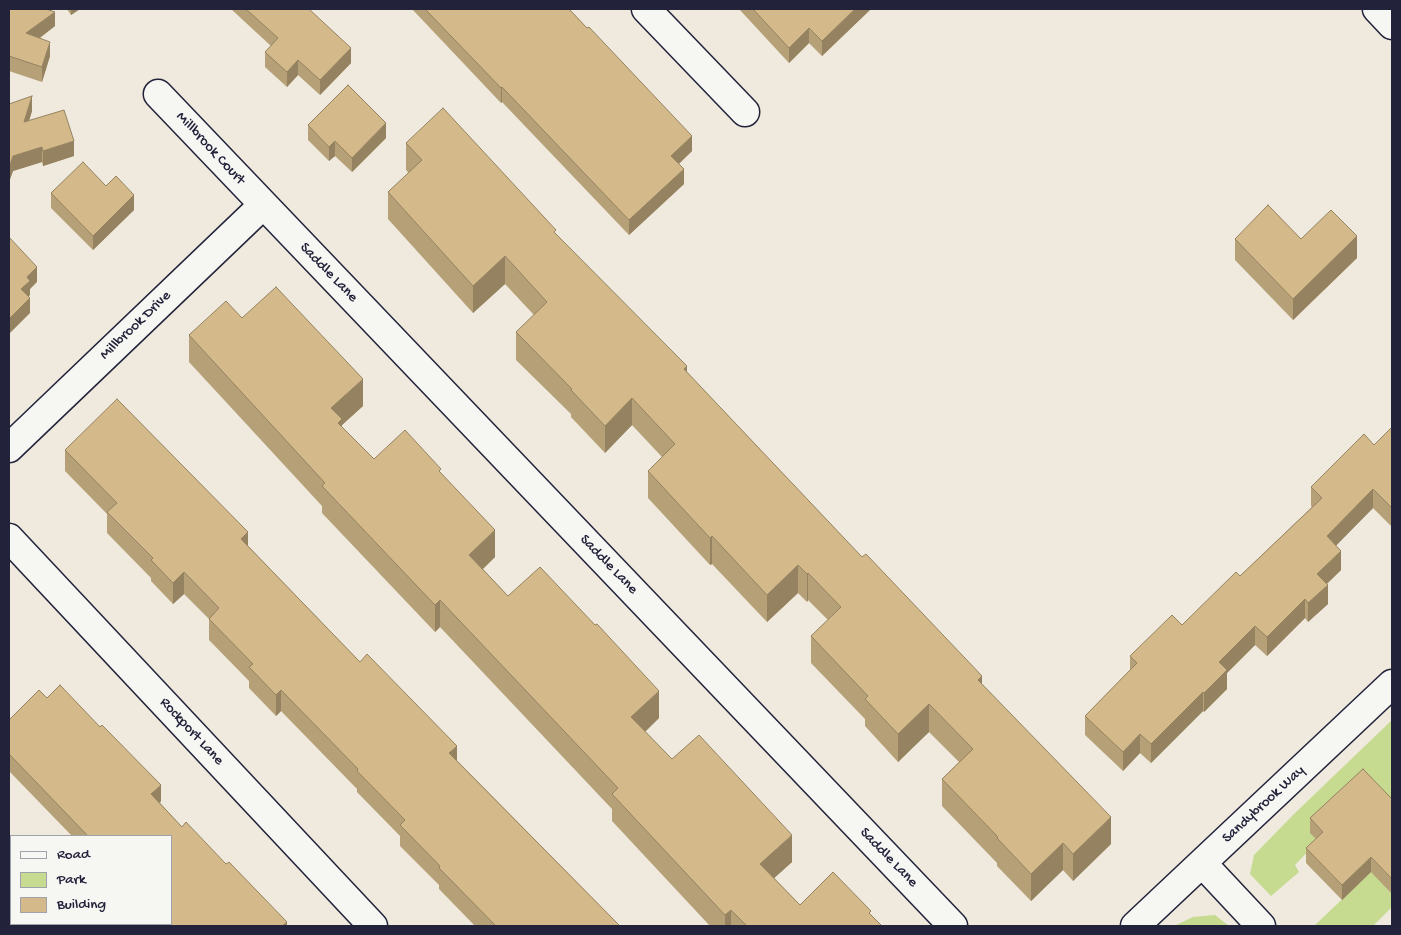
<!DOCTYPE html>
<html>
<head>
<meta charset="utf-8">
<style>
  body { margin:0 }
  #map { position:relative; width:1401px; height:935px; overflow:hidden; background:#efeadd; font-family:"Gochi Hand",sans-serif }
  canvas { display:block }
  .frame { position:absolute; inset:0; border:10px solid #22223b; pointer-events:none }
  .legend { position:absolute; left:10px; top:835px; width:162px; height:90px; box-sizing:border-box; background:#f6f6f2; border:1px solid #a1a1a9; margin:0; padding:6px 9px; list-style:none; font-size:15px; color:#22223b }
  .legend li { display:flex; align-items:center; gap:10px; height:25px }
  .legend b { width:25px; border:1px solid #a1a1a9 }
</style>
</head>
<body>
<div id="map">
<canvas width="1401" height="935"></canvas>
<div class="frame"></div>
<ul class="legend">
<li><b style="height:6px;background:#f6f6f2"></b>Road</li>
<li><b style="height:14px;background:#c6da90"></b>Park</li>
<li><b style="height:14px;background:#d4ba8a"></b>Building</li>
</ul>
</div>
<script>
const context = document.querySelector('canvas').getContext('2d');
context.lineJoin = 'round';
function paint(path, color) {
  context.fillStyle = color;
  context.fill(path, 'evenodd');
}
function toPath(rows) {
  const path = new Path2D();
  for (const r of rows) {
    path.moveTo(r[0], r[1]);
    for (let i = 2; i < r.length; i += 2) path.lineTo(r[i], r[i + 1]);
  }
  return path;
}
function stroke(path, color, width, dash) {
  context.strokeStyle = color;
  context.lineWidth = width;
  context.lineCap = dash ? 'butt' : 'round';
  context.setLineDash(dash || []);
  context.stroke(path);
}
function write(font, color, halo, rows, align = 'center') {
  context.font = font + ' "Gochi Hand",sans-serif';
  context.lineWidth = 5;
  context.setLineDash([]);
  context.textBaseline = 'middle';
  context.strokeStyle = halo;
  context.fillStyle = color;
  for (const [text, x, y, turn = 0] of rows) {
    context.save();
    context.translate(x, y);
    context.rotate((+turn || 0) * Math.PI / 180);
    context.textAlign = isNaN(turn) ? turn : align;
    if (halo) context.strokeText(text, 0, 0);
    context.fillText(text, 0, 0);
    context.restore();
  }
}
paint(toPath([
  [1392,720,1392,814,1311,833,1318,841,1295,865,1299,872,1271,896,1250,874,1254,855,1294,814],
  [1392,852,1384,885,1392,894,1392,907,1373,926,1314,926],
  [1215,915,1229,926,1174,926,1193,917]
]), '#c6da90');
const minor = toPath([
  [646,9,745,112],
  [158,94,953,926],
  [9,448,263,205],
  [9,538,373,926],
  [1202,863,1261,926],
  [1135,926,1392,684]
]);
const secondary = toPath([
  [1377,9,1392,25]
]);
stroke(minor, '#22223b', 31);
stroke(secondary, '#22223b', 31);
stroke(minor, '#f6f6f2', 28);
stroke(secondary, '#f6f6f2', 28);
paint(toPath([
  [9,9,55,26,40,38,50,56,42,82,9,71],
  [67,9,80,9,71,15],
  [231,9,309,9,351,63,320,95,298,75,287,87,265,67,265,52,271,46],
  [412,9,569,9,587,28,692,151,679,164,684,184,629,235,502,102,501,103],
  [739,9,871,9,822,56,809,43,789,63],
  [9,104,32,111,29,121,74,156,43,166,42,162,13,171,9,182],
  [308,125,386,138,352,172,335,156,329,161,308,140],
  [406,143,556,234,982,684,1111,844,1073,881,1063,870,1031,901,997,866,997,863,942,806,942,779,959,762,929,732,898,762,865,726,865,719,811,663,811,636,828,620,808,600,807,602,798,593,767,622,712,564,710,565,648,498,648,471,662,457,632,425,605,453,571,417,571,414,516,360,516,332,534,315,505,284,473,313,388,219,388,192,409,173,406,170],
  [106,186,134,210,93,250,51,208,51,193],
  [1235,239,1301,239,1357,258,1293,320,1235,260],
  [242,318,363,406,342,425,342,427,374,459,441,473,495,557,483,569,508,596,659,718,645,732,672,759,792,862,774,878,800,905,871,915,882,926,710,926,612,821,612,809,440,627,435,632,322,513,322,506,189,362,189,335],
  [1392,427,1392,527,1373,508,1336,545,1341,570,1327,584,1328,604,1308,622,1305,618,1267,656,1255,645,1227,673,1227,689,1204,712,1203,711,1151,763,1140,753,1123,771,1085,735,1085,716,1130,670,1130,656,1182,625,1240,576,1312,507,1311,506,1311,487,1374,445],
  [65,450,248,546,360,662,620,926,475,926,439,889,439,885,400,846,400,836,357,792,357,789,281,711,276,716,249,688,249,681,209,640,209,619,184,594,173,604,151,581,151,578,107,533,107,514,65,471],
  [47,698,100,727,161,801,160,803,182,827,287,926,152,926,150,924,171,924,171,836,72,836,9,771,9,720],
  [1392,799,1392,894,1371,872,1342,900,1306,863,1306,848,1316,839,1310,833,1310,818]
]), '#b6a077');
paint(toPath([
  [71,9,80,9,71,15],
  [855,9,871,9,822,56,822,41],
  [55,12,55,26,26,48,26,33],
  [809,28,809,43,789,63,789,48],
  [50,42,50,56,42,82,42,67],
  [351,48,351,63,320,95,320,80],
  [298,60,298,75,287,87,287,72],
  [502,87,502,102,501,103,501,88],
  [32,96,32,111,24,137,24,122],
  [386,123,386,138,352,172,352,158],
  [692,136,692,151,671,171,671,156],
  [74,141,74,156,43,166,43,151],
  [335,141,335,156,329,161,329,147],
  [42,147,42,162,13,171,9,182,9,168,13,156],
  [684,169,684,184,629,235,629,220],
  [134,195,134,210,93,250,93,236],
  [1357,236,1357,258,1293,320,1293,299],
  [505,256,505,284,473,313,473,286],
  [37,267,37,282,30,289,30,295,21,304,21,289,27,277],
  [30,298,30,313,9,334,9,319],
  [687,366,687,393,684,369],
  [363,379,363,406,342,425,342,446,331,408],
  [632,398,632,425,605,453,605,426],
  [1373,489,1373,508,1327,555,1327,536],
  [495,530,495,557,469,582,469,555],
  [248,532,248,553,241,539],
  [712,536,712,564,710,565,710,538],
  [1341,551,1341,570,1317,593,1317,574],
  [798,565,798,593,767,622,767,595],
  [184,572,184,594,173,604,173,583],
  [808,573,808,600,807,602,807,574],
  [1328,585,1328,604,1308,622,1308,603],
  [1305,599,1305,618,1267,656,1267,637],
  [440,600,440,627,435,632,435,605],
  [1255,626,1255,645,1227,673,1227,689,1204,712,1204,693,1219,662],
  [982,676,982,703,978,680],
  [281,690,281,711,276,716,276,695],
  [659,691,659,718,631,745,631,717],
  [1203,692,1203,711,1151,763,1151,744],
  [929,704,929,732,898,762,898,734],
  [1140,734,1140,753,1123,771,1123,752],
  [457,746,457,767,449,753],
  [161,785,161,801,151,811,151,794],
  [1111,817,1111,844,1073,881,1073,854],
  [792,835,792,862,760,891,760,864],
  [1063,843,1063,870,1031,901,1031,874],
  [1371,857,1371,872,1342,900,1342,885],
  [731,910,731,926,725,926,725,915],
  [287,922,287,926,282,926]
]), '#948261');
const building = toPath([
  [9,9,46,9,55,12,26,33,50,42,42,67,9,56,9,9],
  [246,9,309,9,351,48,320,80,298,60,287,72,265,52,278,38,246,9],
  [425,9,569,9,587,28,589,27,692,136,671,156,684,169,629,220,502,87,501,88,425,9],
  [753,9,855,9,822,41,809,28,789,48,753,9],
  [348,85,386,123,352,158,335,141,329,147,308,125,348,85],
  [32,96,24,122,64,110,74,141,43,151,42,147,13,156,9,168,9,104,32,96],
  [443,108,556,230,554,232,687,366,684,369,862,557,866,554,982,676,978,680,1111,817,1073,854,1063,843,1031,874,997,838,998,837,942,779,973,749,929,704,898,734,865,699,868,696,811,636,841,607,808,573,807,574,798,565,767,595,712,536,710,538,648,471,675,444,632,398,605,426,571,390,572,389,516,332,547,302,505,256,473,286,388,192,422,160,406,143,443,108],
  [83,162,106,186,116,176,134,195,93,236,51,193,83,162],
  [1268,205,1301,239,1331,210,1357,236,1293,299,1235,239,1268,205],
  [9,237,37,267,27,277,30,281,21,289,30,298,9,319,9,237],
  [276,287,363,379,331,408,342,419,338,423,374,459,405,430,441,469,439,471,495,530,469,555,508,596,540,567,595,625,597,624,659,691,631,717,672,759,699,735,792,835,760,864,800,905,833,872,871,911,869,913,882,926,747,926,731,910,725,915,612,794,618,788,440,600,435,605,322,486,325,483,189,335,226,301,242,318,276,287],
  [117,399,248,532,241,539,360,662,367,654,457,746,449,753,620,926,502,926,500,925,499,926,496,926,439,868,440,866,400,825,405,820,357,771,358,769,281,690,276,695,249,667,253,664,209,619,219,608,184,572,173,583,151,560,153,558,107,512,117,503,65,450,117,399],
  [1392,427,1392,508,1373,489,1327,536,1341,551,1317,574,1328,585,1308,603,1305,599,1267,637,1255,626,1219,662,1227,670,1204,693,1203,692,1151,744,1140,734,1123,752,1085,716,1137,663,1130,656,1172,615,1182,625,1236,572,1240,576,1322,498,1311,487,1364,434,1374,445,1392,427],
  [60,685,100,727,102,725,161,785,151,794,182,827,186,822,226,864,229,862,287,922,282,926,169,926,166,924,171,924,171,836,88,836,9,754,9,720,39,690,47,698,60,685],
  [1363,769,1392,799,1392,879,1371,857,1342,885,1306,848,1323,832,1310,818,1363,769]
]);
paint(building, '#d4ba8a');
stroke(building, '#948261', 1);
write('15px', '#22223b', '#f6f6f2', [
  ["Millbrook Court",210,149,47],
  ["Saddle Lane",328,273,46],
  ["Millbrook Drive",136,326,-44],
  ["Saddle Lane",608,565,46],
  ["Rockport Lane",191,732,47],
  ["Sandybrook Way",1264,805,-43],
  ["Saddle Lane",888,858,46]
]);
</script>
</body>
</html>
